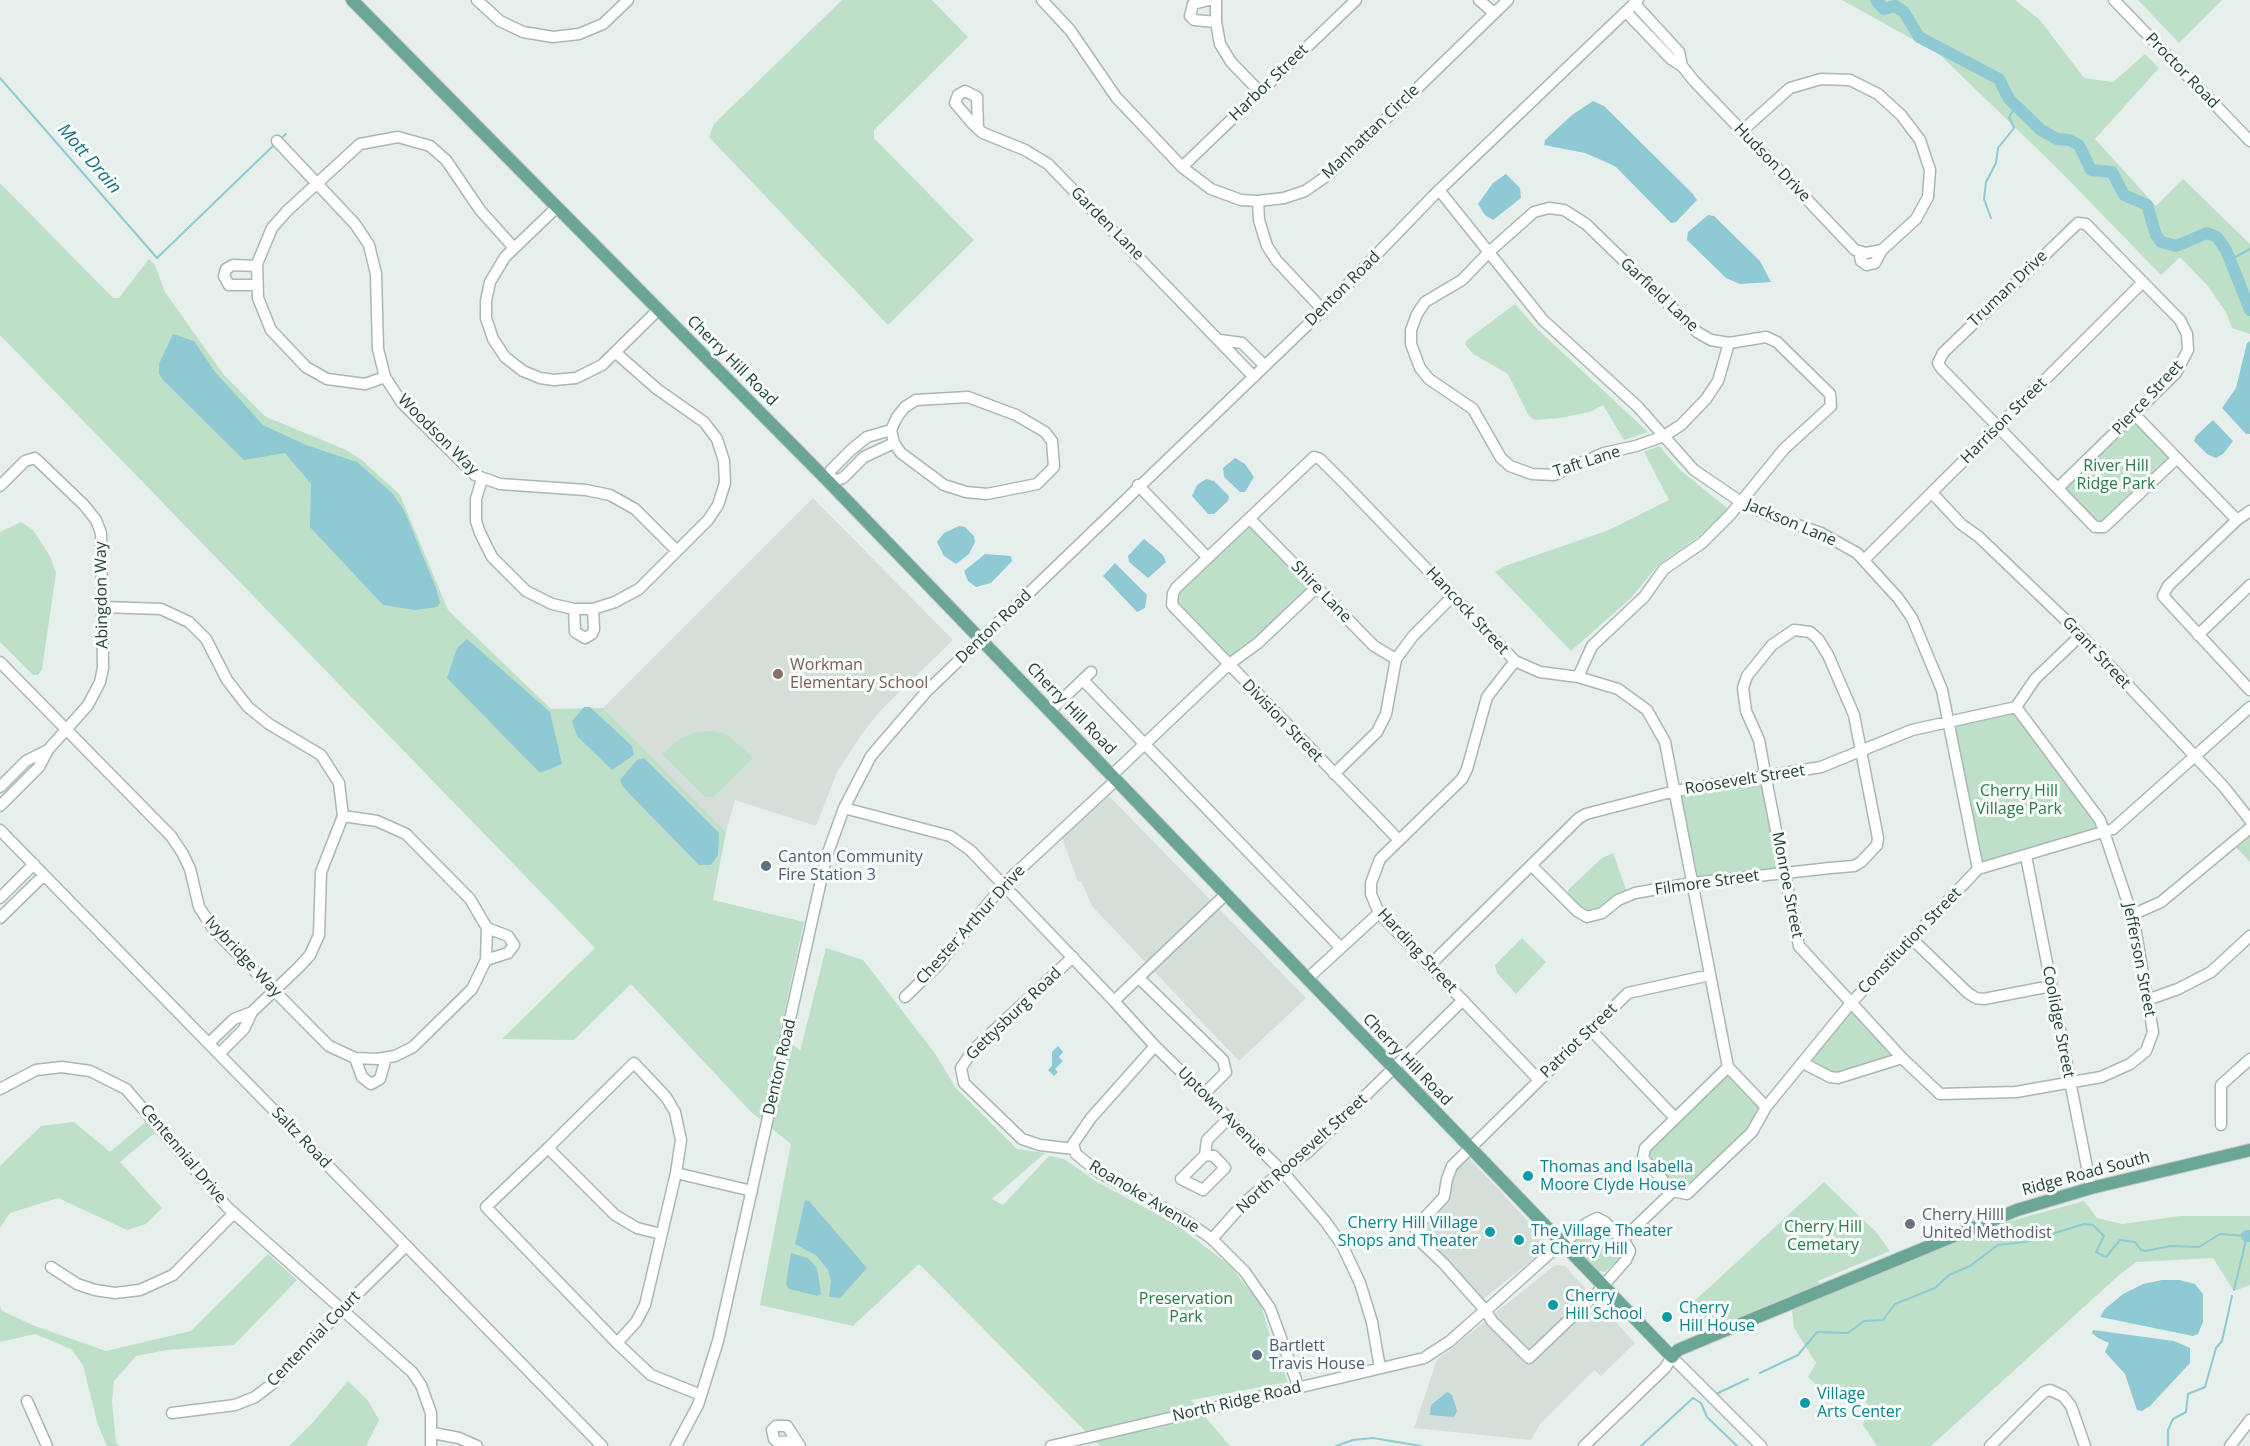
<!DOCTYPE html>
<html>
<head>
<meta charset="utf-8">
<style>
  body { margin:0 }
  canvas { display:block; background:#e6efeb }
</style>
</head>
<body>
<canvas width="2250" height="1446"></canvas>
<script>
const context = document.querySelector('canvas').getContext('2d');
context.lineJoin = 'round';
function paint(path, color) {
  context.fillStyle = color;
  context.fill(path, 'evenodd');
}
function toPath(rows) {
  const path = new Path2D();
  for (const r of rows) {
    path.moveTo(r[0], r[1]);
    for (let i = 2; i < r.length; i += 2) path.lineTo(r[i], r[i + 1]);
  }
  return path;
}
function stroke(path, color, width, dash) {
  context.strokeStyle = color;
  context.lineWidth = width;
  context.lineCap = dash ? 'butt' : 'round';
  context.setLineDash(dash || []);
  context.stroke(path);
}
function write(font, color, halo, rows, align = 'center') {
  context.font = font + ' "Open Sans",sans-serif';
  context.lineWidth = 6;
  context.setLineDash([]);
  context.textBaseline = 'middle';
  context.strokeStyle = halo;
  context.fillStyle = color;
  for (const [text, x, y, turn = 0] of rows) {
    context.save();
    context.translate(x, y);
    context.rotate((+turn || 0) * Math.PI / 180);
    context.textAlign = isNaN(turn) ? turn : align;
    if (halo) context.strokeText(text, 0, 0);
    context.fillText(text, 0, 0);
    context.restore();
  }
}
paint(toPath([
  [813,498,953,640,881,710,862,734,837,772,816,826,735,800,726,832,603,708],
  [1107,794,1306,998,1239,1061,1092,906,1081,881,1078,882,1062,837],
  [1464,1158,1469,1158,1544,1238,1545,1246,1538,1255,1482,1300,1419,1236,1418,1229],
  [1555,1265,1565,1266,1635,1343,1601,1376,1594,1370,1540,1424,1531,1440,1414,1428,1437,1360]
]), '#d4dfda');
paint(toPath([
  [842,0,932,0,968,37,874,130,874,138,974,240,888,325,709,137,714,124],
  [1842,0,2015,0,2040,20,2084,78,2113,82,2145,54,2159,68,2095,139,2156,206,2183,179,2250,244,2250,334,2232,328,2226,312,2207,285,2180,257,2161,275,2056,167,1939,54],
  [2138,0,2222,0,2179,43],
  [0,183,113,298,119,298,149,259,155,265,165,292,224,375,266,417,344,449,362,460,400,495,448,610,551,709,603,708,726,832,713,900,804,922,780,1032,800,1051,826,948,863,960,934,1052,956,1088,1017,1149,1045,1153,992,1199,1003,1205,1049,1156,1064,1159,1097,1182,1175,1224,1228,1264,1261,1304,1273,1347,1288,1382,1191,1400,1230,1446,1100,1446,919,1264,853,1326,760,1305,791,1144,751,1112,631,984,574,1040,502,1039,595,948,0,335],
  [1515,304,1537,329,1648,432,1624,440,1603,405,1590,412,1560,418,1535,420,1529,416,1508,374,1473,354,1465,344,1467,340],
  [2132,424,2138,425,2168,456,2168,461,2099,525,2066,489],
  [1659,446,1680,470,1727,508,1725,512,1698,537,1658,565,1631,598,1571,651,1495,572,1505,566,1609,530,1669,500,1644,452],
  [21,522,33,530,50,556,56,573,42,669,38,675,33,675,0,642,0,532],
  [1250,524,1311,587,1255,640,1241,648,1229,660,1175,600,1178,594],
  [2015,713,2098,822,2099,828,1985,862,1981,860,1954,727,1955,724],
  [713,731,727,734,753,758,713,797,705,797,662,754,681,738,696,732],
  [1758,782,1764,784,1779,868,1698,878,1681,797,1684,794],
  [2250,836,2250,862,2236,847],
  [1613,853,1627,892,1593,913,1585,911,1568,896,1568,890,1602,858],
  [1522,938,1546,962,1516,994,1497,973,1495,965],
  [1851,1012,1892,1055,1890,1058,1835,1076,1813,1064,1812,1056],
  [1724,1077,1730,1077,1759,1106,1760,1111,1749,1129,1687,1191,1679,1191,1648,1159,1648,1151],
  [149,1119,158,1130,120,1162,162,1208,146,1224,127,1230,58,1198,10,1213,0,1228,0,1166,41,1126,74,1122,110,1152],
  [1824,1182,1876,1232,1890,1251,1818,1281,1819,1284,1710,1329,1689,1306],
  [2084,1201,2097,1218,2122,1224,2180,1216,2250,1216,2250,1285,2234,1291,2213,1258,2136,1262,2118,1276,1931,1446,1877,1446,1863,1425,1868,1405,1849,1386,1832,1401,1808,1377,1816,1363,1794,1328,1792,1309,1996,1225],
  [1594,1223,1601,1223,1625,1248,1624,1254,1605,1272,1597,1271,1575,1248,1575,1241],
  [268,1254,297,1280,234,1345,167,1350,136,1356,114,1381,112,1402,116,1442,119,1446,107,1446,98,1425,83,1365,71,1349,35,1334,0,1342,0,1306,2,1311,35,1326,106,1351,191,1331],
  [348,1381,369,1402,379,1420,366,1446,289,1446,315,1420]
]), '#bfe0c8');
paint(toPath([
  [1593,101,1604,106,1693,194,1697,200,1676,222,1671,223,1616,167,1606,162,1585,153,1544,145,1545,140,1572,115],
  [1506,174,1520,188,1521,198,1493,220,1485,215,1478,204,1493,183],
  [1708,215,1714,216,1760,261,1771,282,1740,284,1726,278,1687,240,1688,232],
  [173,334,194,341,215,372,263,425,306,445,357,462,392,493,404,510,436,588,440,603,437,607,415,610,383,605,310,527,311,484,285,453,244,460,164,381,159,374,159,364],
  [2250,341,2250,434,2246,434,2222,408,2236,388,2247,343],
  [2213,420,2233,441,2223,454,2216,458,2207,454,2194,441,2196,436],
  [1235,458,1245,464,1254,477,1245,492,1240,492,1224,477,1223,468],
  [1206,479,1214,481,1229,496,1228,501,1214,514,1208,514,1192,496,1197,485],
  [959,526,965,527,974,536,975,542,969,554,956,564,944,556,937,542,944,533],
  [1144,539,1163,555,1166,562,1148,578,1129,562,1128,556],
  [985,554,1011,556,1012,561,991,583,976,587,968,581,964,571],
  [1115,563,1147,595,1145,608,1137,612,1103,576],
  [467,639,550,712,562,764,540,773,447,678,457,648],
  [584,707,590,707,632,746,634,755,612,770,577,736,572,721],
  [644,758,719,833,718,855,711,865,699,865,623,787,620,780,637,760],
  [1058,1046,1063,1052,1059,1057,1063,1061,1055,1069,1058,1072,1054,1076,1048,1070,1052,1066,1052,1052],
  [805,1200,809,1201,867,1268,840,1298,829,1297,831,1281,828,1270,817,1256,795,1244],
  [791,1253,808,1258,817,1268,821,1294,817,1296,789,1289,786,1284],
  [2162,1280,2179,1280,2195,1284,2203,1294,2203,1322,2198,1334,2193,1336,2100,1317,2105,1309,2123,1294,2143,1284],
  [2093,1330,2174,1341,2190,1348,2190,1363,2150,1406,2142,1411,2137,1410,2125,1374,2105,1352,2109,1343,2098,1338,2092,1333],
  [1447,1392,1452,1395,1457,1411,1454,1417,1430,1415,1431,1405]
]), '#8ec9d4');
stroke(toPath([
  [0,78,157,258,274,145],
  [280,139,286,134],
  [1991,218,1984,199,1986,182,1996,163,1998,148,2014,128,2009,117,2016,107],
  [2230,260,2250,249],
  [1760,1373,1798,1355,1817,1332,1848,1333,1864,1321,1883,1320,1895,1304,1935,1288,1949,1275,1970,1266,1998,1245,2026,1242,2084,1224,2093,1225,2104,1236,2096,1252,2106,1257,2120,1240,2135,1242,2141,1250,2145,1251,2171,1246,2199,1247,2220,1234,2247,1236,2234,1290],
  [1718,1393,1748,1379],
  [1336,1446,1353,1440,1373,1438,1421,1446],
  [1641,1446,1693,1398,1701,1403,1707,1417,1737,1446],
  [2168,1446,2168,1430,2173,1419,2186,1412,2188,1394,2205,1387,2216,1348,2222,1341,2232,1296]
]), '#8ec9d4', 2);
stroke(toPath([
  [1876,0,1884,9,1895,6,1904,12,1919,37,1999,79,2009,99,2041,130,2057,139,2069,140,2079,145,2091,170,2112,172,2124,195,2147,205,2156,235,2161,242,2176,246,2207,233,2217,237,2226,250,2250,310],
  [2247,1236,2250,1236]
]), '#8ec9d4', 12);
const minor = toPath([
  [477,0,500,21,523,32,553,37,579,34,603,24,628,0],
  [1042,0,1070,30,1116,97,1182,167,1211,189,1241,200,1258,201,1284,198,1305,191,1328,175,1508,0],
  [1209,0,1193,4,1190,16,1194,20,1216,22],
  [1216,0,1216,22,1220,44,1231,62,1260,92],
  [1479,0,1494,13],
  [2114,0,2250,141],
  [1634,3,1679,52,1682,66],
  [1626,12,1671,59,1682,66,1695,82,1742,131,1855,250,1866,253,1882,250,1916,219,1928,197,1930,170,1920,140,1901,115,1878,94,1850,80,1821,79,1790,88,1742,131],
  [978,129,977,97,965,91,958,95,955,103,972,123,978,129,983,133,1025,150,1048,164,1254,377],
  [277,141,355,224,369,245,376,274,378,349,385,377,402,403,475,475,500,484,586,490,610,495,635,509,677,551],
  [1182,167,1356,0],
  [1439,190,1543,320,1638,407,1694,470,1741,502,1771,516,1821,533,1857,553,1898,598,1912,618,1942,690,1978,869],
  [1258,201,1259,220,1267,246,1277,261,1323,310],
  [557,207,505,257,490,282,486,301,486,318,493,339,505,357,523,371,540,378,554,380,576,378,602,365,658,310],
  [1859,251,1861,261,1867,265,1875,263,1882,250],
  [256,285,229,285,224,276,226,269,233,265,256,266],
  [1220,340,1242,343,1265,366],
  [385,377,365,384,327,379,306,367,271,330,258,298,257,264,272,228,287,211,360,144,398,137,430,146,446,160,480,210,514,248],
  [968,397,1016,415,1045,432,1052,441,1054,467,1037,484,987,494,966,492,944,485,901,453,894,443,891,430,897,417,905,407,916,400,968,397],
  [2135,415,2237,520,2250,511],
  [891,430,867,437,851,450,831,470,829,482,843,478,864,457,894,443],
  [482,479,476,499,476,521,480,533,492,557,526,591,552,604,574,609,593,609,615,602,639,589,708,520,718,505,725,483,724,461,717,439,704,422,657,389,616,353],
  [1138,485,1208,558],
  [0,486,25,461,35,458,84,505,96,520,101,533,103,668,100,682,88,705,48,750],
  [2058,488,2176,373,2188,350,2187,334,2180,320,2086,224,2078,223,1943,353,1938,363,1941,368,2095,527,2104,527,2176,459],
  [1933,494,1961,524,1979,537,2076,630,2224,787,2250,820],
  [1250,519,1374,646,1396,659],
  [2237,520,2168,586,2163,596,2250,690],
  [1865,559,2143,282],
  [103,607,161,609,189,622,206,639,227,680,248,707,269,724,321,755,339,783,343,816,321,872,319,935,310,955,299,967,252,1012],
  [574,609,575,632,585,638,592,634,594,629,593,609],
  [2198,635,2250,585],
  [1515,661,1487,697,1467,769,1462,779,1380,859,1371,883,1371,894,1379,913,1539,1080],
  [0,662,171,836,183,854,190,869,199,907,214,930,329,1046,355,1058,378,1059,395,1056,413,1047,472,989,486,960,487,928,470,899,406,834,377,821,343,816],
  [1578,677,1592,646,1644,597,1664,569,1702,543,1730,515,1784,449,1831,406,1830,394,1777,342,1766,337,1729,343,1711,340,1697,332,1586,224,1564,210,1549,208,1534,212,1489,252,1462,280,1425,302,1417,314,1411,330,1411,344,1420,368,1429,379,1473,409,1501,458,1510,466,1532,474,1554,475,1604,453,1636,446,1664,436,1681,425,1706,399,1718,381,1729,343],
  [1083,680,1341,948],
  [1050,711,1091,672],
  [1334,774,1377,732,1386,714,1396,659,1413,636,1453,596],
  [1112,775,1228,665,1258,643,1317,587],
  [0,787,26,761,48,750,39,767,0,806],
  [844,808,950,836,970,850,1114,1001],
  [0,830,602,1446],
  [1398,839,1172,605,1173,593,1176,588,1314,457,1320,459,1346,485,1515,661,1540,672,1578,677,1618,689,1647,710,1665,742,1728,1067,1766,1107],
  [2026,856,2091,1188],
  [1532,866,1577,911,1587,917,1602,913,1618,900,1635,893,1692,883,1785,873,1830,868,1854,866,1861,862,1877,845,1878,838,1854,715,1828,655,1818,639,1810,632,1794,630,1772,645,1747,676,1743,688,1746,711,1759,740,1767,784,1783,866,1785,873,1786,879,1799,946,1902,1058,1940,1094,2016,1092,2101,1077,2130,1064,2146,1051,2153,1032,2134,921,2100,820,2016,707],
  [1226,894,1114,1001,1155,1046,1282,1171,1325,1221,1342,1245,1360,1283,1372,1322,1380,1368],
  [0,898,34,864],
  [2132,915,2161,902,2250,828],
  [0,918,44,875],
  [1912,939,1968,993,1976,998,1984,999,2051,986],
  [1073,957,973,1050,961,1068,964,1083,1022,1139,1040,1145,1074,1149],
  [486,960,508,953,514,945,508,936,487,928],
  [1430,965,1579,818,1586,814,1675,791,1821,767,1912,730,2016,707,2035,679,2081,635],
  [1139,978,1223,1060,1226,1072,1204,1094],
  [1307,979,1379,913],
  [905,997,939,964,1004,884,1116,780],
  [2147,1000,2178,989,2211,972,2250,936],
  [1591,1030,1675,1118],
  [209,1043,234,1019,252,1012,244,1029,219,1054],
  [1155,1046,1091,1118,1073,1144,1076,1154,1097,1171,1188,1222,1212,1239,1245,1272,1270,1308,1299,1388],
  [355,1058,362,1077,371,1084,380,1079,386,1058],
  [1803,1063,1830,1077,1838,1078,1902,1058],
  [0,1089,36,1070,62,1067,90,1071,126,1089,227,1207,412,1372,421,1385,431,1413,431,1446],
  [2221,1125,2221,1085,2250,1059],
  [548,1148,634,1063,666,1097,675,1112,681,1140,676,1173],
  [1205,1155,1214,1156,1225,1168,1203,1190,1181,1179,1205,1155,1207,1140,1229,1118],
  [1673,1191,1647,1163,1643,1157,1645,1148,1728,1067],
  [1212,1239,1244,1203,1282,1171,1308,1152,1463,1000],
  [1622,1240,1673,1191,1687,1194,1752,1132,1766,1107,1851,1003,1978,869,2113,829,2250,707],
  [51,1267,77,1284,95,1290,115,1293,140,1290,173,1275,234,1213],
  [617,1343,486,1207,548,1148,615,1215,637,1228,661,1234],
  [701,1395,651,1375,617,1343,636,1322,645,1305,676,1173,752,1191],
  [27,1401,47,1446],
  [172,1413,235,1405,255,1397,272,1384,343,1308,406,1246],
  [433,1433,459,1438,477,1446],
  [795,1441,778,1442,774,1439,772,1430,776,1426,787,1426,800,1446],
  [676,1446,698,1405,718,1341,826,858,844,808,871,756,926,692,1323,310,1433,196,1638,0],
  [1051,1446,1424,1358,1450,1341,1485,1310,1491,1306,1550,1253,1571,1237,1587,1223,1597,1218,1605,1222,1626,1244,1630,1251,1626,1260,1595,1295,1529,1358,1492,1321,1485,1310,1444,1264,1420,1241,1415,1228,1444,1197,1447,1179,1452,1166,1628,993,1710,975],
  [1584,1446,1665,1368,1672,1357,1761,1446],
  [1990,1446,2044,1392,2050,1390,2063,1396,2071,1406,2085,1446],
  [2230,1446,2250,1420]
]);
const major = toPath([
  [352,0,829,482,1672,1357,1678,1350,1709,1337,2017,1210,2091,1188,2250,1150]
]);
stroke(minor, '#a8b8b2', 13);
stroke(major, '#c2cac8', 14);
stroke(minor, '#fff', 10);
stroke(major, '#6aa596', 12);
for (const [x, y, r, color] of [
  [778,674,6,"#8d6e63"],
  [766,866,6,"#5c6f8a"],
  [1528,1176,6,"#0f9aa8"],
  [1910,1224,6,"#6b7280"],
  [1490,1232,6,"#0f9aa8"],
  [1519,1240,6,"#0f9aa8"],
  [1553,1305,6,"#0f9aa8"],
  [1667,1317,6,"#0f9aa8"],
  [1257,1355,6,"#5c6f8a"],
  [1805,1403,6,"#0f9aa8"]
]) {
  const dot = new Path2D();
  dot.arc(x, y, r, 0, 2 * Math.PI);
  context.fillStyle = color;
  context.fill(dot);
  stroke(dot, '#f7fbf9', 2);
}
write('16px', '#24423a', '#f7fbf9', [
  ["Proctor Road",2182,71,46],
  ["Harbor Street",1269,83,-44],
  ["Manhattan Circle",1371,132,-44],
  ["Hudson Drive",1772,163,46],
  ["Garden Lane",1107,224,45],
  ["Denton Road",1343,289,-45],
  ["Truman Drive",2008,289,-44],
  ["Garfield Lane",1659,295,43],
  ["Cherry Hill Road",732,361,45],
  ["Pierce Street",2148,398,-47],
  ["Harrison Street",2004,421,-45],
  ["Woodson Way",438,435,45],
  ["Taft Lane",1587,462,-18],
  ["Jackson Lane",1791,523,23],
  ["Shire Lane",1321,592,46],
  ["Abingdon Way",102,595,-91],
  ["Hancock Street",1467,611,47],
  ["Denton Road",994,627,-44],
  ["Grant Street",2096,653,47],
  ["Cherry Hill Road",1071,709,46],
  ["Division Street",1282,721,46],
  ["Roosevelt Street",1745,780,-9],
  ["Filmore Street",1707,883,-8],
  ["Monroe Street",1787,885,79],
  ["Chester Arthur Drive",971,925,-48],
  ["Constitution Street",1910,941,-46],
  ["Harding Street",1417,951,47],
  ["Ivybridge Way",243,957,47],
  ["Jefferson Street",2139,960,79],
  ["Gettysburg Road",1014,1014,-44],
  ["Coolidge Street",2058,1022,79],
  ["Patriot Street",1579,1041,-44],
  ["Cherry Hill Road",1407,1060,46],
  ["Denton Road",780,1067,-77],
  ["Uptown Avenue",1222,1112,45],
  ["Saltz Road",301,1138,46],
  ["Centennial Drive",183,1154,50],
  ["North Roosevelt Street",1302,1154,-42],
  ["Ridge Road South",2086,1174,-15],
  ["Roanoke Avenue",1144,1197,31],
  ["Centennial Court",314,1339,-46],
  ["North Ridge Road",1237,1402,-13]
]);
write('16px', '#2d7a4b', '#f7fbf9', [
  ["River Hill",2116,466],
  ["Ridge Park",2116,484],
  ["Cherry Hill",2019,791],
  ["Village Park",2019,809],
  ["Cherry Hill",1823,1227],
  ["Cemetary",1823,1245],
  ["Preservation",1186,1299],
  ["Park",1186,1317]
]);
write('16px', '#785e54', '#f7fbf9', [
  ["Workman",790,665],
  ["Elementary School",790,683]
], 'left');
write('16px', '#4e5e75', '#f7fbf9', [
  ["Canton Community",778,857],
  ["Fire Station 3",778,875],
  ["Bartlett",1269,1346],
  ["Travis House",1269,1364]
], 'left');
write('16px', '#0d838f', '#f7fbf9', [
  ["Thomas and Isabella",1540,1167],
  ["Moore Clyde House",1540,1185],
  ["Cherry Hill Village",1478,1223,"right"],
  ["Shops and Theater",1478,1241,"right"],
  ["The Village Theater",1531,1231],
  ["at Cherry Hill",1531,1249],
  ["Cherry",1565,1296],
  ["Hill School",1565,1314],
  ["Cherry",1679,1308],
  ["Hill House",1679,1326],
  ["Village",1817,1394],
  ["Arts Center",1817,1412]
], 'left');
write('16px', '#5b616d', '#f7fbf9', [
  ["Cherry Hilll",1922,1215],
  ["United Methodist",1922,1233]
], 'left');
write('italic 18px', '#1c6f80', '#f7fbf9', [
  ["Mott Drain",89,159,49]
]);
</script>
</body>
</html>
